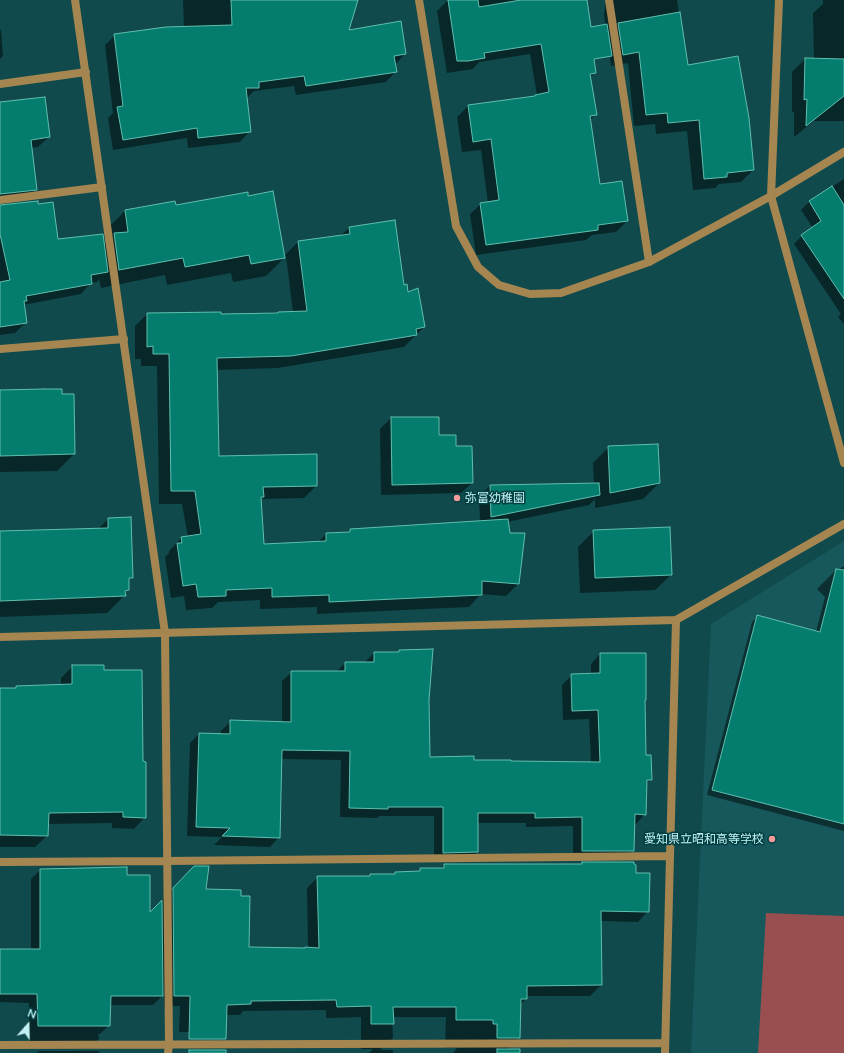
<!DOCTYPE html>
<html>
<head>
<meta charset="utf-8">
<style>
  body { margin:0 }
  #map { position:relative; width:844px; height:1053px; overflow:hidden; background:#104a4d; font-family:Mulish,sans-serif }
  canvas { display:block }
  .north { position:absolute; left:8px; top:1005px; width:40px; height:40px; -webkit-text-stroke:3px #003f42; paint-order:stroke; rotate:20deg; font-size:11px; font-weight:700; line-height:16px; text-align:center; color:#c3f1f3 }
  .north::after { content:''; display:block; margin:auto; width:14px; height:18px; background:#c3f1f3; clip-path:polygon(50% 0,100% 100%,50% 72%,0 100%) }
</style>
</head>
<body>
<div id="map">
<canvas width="844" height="1053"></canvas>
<div class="north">N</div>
</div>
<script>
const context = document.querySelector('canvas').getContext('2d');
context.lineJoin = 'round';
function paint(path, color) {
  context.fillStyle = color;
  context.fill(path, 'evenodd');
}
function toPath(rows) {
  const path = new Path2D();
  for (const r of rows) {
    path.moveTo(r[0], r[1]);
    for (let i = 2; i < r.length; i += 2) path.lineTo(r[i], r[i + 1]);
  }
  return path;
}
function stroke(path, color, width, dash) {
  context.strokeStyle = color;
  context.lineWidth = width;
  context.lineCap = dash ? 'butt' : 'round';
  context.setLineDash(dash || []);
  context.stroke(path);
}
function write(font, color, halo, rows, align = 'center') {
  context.font = font + ' Mulish,"Noto Sans JP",sans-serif';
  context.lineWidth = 3;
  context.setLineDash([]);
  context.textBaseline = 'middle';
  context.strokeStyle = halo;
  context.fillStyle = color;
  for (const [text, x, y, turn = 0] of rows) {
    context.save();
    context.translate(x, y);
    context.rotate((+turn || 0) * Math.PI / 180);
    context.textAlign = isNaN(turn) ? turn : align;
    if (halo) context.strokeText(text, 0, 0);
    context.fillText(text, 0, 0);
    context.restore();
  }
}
paint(toPath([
  [844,541,844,1053,691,1053,711,624]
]), '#17585c');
paint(toPath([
  [766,913,844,916,844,1053,758,1053]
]), '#994f4f');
paint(toPath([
  [183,0,357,0,347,31,405,54,395,65,396,71,386,82,296,95,294,86,254,91,248,97,246,97,250,131,240,142,188,148,187,138,113,150,108,118,113,113,105,45,115,35,184,27],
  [448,0,586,0,595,72,590,77,596,114,590,120,599,185,627,221,616,232,592,235,586,240,476,255,470,214,481,204,488,203,481,150,462,152,457,117,468,106,533,98,537,95,530,54,479,62,473,69,447,73,437,11],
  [606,0,677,0,687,66,753,170,741,182,719,184,715,188,693,190,687,131,656,134,655,124,634,126,628,63,611,66,604,15],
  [823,0,844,0,844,121,814,121,794,137,794,112,792,112,792,72,805,59,814,59,813,13,823,4],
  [0,30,1,30,3,56,0,59],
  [0,103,49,137,38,147,31,148,36,189,25,200,0,203],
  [844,179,844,324,838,317,841,314,794,244,802,236,813,228,801,210,809,202],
  [248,197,284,256,298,242,340,236,349,228,394,221,403,286,424,327,404,347,278,368,216,370,218,457,316,486,304,498,260,499,263,545,318,542,326,534,347,533,350,530,480,521,479,496,490,486,594,484,593,463,609,447,659,483,643,499,595,508,595,499,589,505,507,522,518,584,506,596,481,594,469,607,317,614,317,607,260,609,260,600,218,602,212,608,186,610,184,596,171,598,165,557,169,553,169,551,181,538,188,537,182,504,159,504,157,366,141,366,141,359,135,359,135,326,147,314,220,315,293,312,286,256,266,276,233,282,231,273,167,285,165,275,101,288,99,279,97,282,91,283,81,294,23,305,26,322,15,333,0,335,0,206,37,205,57,240,103,245,109,240,107,229,125,211,175,207],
  [0,391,61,395,74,454,57,471,0,472],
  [391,418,438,418,438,436,455,447,472,483,461,493,381,495,380,429],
  [108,519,132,577,128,582,128,590,124,594,124,596,107,613,0,617,0,533,97,530],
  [594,531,671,575,655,590,580,593,578,547],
  [844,566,844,831,707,795,752,622,757,617,816,632,825,597,817,589,833,573],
  [399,651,428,699,429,758,473,761,591,762,589,719,563,720,562,685,572,675,591,675,591,664,600,654,644,701,645,756,651,779,646,784,645,814,636,824,634,824,633,850,624,860,573,860,573,826,526,827,526,823,477,823,477,852,468,862,434,862,434,816,379,816,377,818,340,817,341,760,281,759,279,837,270,847,214,845,222,837,187,836,190,743,199,734,221,734,221,731,231,721,282,722,282,681,292,672,336,672,345,663,364,663,374,653,398,653],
  [73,666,103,672,142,762,145,817,134,829,112,828,112,823,47,824,47,836,35,847,0,847,0,689,15,689,16,687,61,686,61,678],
  [582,863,635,874,648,911,638,922,600,921,601,985,590,996,526,996,526,999,520,1005,519,1038,507,1050,524,1053,453,1053,457,1048,445,1048,446,1017,392,1017,393,1038,380,1050,393,1050,393,1053,369,1053,373,1049,361,1049,361,1017,326,1018,326,1010,243,1011,240,1015,226,1015,215,1032,179,1032,180,1006,164,1006,164,994,153,1005,110,1005,109,1025,100,1034,98,1034,99,1039,89,1048,29,1048,29,1003,0,1002,0,950,31,950,31,879,40,870,126,876,149,914,183,878,205,890,240,897,248,948,308,948,307,888,318,877,368,877,370,875,394,875,396,873,417,872,420,869,440,869,444,865,581,865],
  [39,1051,99,1051,99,1053,37,1053]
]), '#0007');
const building = toPath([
  [231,0,358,0,349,30,401,21,406,54,394,56,397,72,306,86,304,76,259,82,259,88,246,88,251,132,198,138,197,128,123,140,117,107,123,106,114,34,166,27,232,25,231,0],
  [448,0,478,0,479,7,521,0,587,0,591,27,607,24,612,56,594,59,596,73,590,74,597,115,590,116,600,184,622,181,628,221,598,225,598,230,486,245,480,203,499,200,491,139,473,142,468,105,535,96,535,95,549,92,541,44,484,53,485,58,468,61,457,61,448,0],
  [680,12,688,65,738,56,749,118,754,170,727,173,727,177,704,179,699,120,668,123,667,113,646,115,639,52,623,55,618,23,680,12],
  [805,58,844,59,844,96,806,126,807,99,804,100,805,58],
  [45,97,50,137,31,140,37,190,0,194,0,102,45,97],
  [832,186,844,205,844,299,801,235,821,221,809,201,832,186],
  [273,191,285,258,251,264,249,255,185,267,183,258,119,270,114,233,128,232,125,210,175,201,176,205,248,192,248,196,273,191],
  [38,201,38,204,53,202,58,239,103,234,108,272,91,275,92,284,26,296,27,301,24,301,27,323,0,327,0,282,10,280,0,234,0,205,38,201],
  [395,220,404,285,407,284,408,292,418,288,425,327,416,329,417,335,291,356,217,358,219,456,317,454,317,486,263,487,264,497,261,497,264,544,326,541,326,533,350,532,350,529,508,519,510,533,525,533,519,584,482,581,482,595,329,602,329,595,272,597,272,588,226,590,226,596,198,597,196,584,183,586,177,543,182,543,181,537,201,534,195,491,171,491,169,354,153,354,153,346,147,347,147,313,221,312,221,314,278,313,278,312,307,311,298,241,350,234,349,227,395,220],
  [44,389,62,389,62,394,74,394,75,454,0,456,0,390,44,389],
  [391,417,439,417,439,435,456,435,456,446,472,446,473,483,392,485,391,417],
  [658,444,660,483,610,493,608,446,658,444],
  [599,483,600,495,491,517,490,485,599,483],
  [131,517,133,578,129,578,129,590,125,591,126,596,0,601,0,531,108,528,108,518,131,517],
  [670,527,672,575,595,578,593,530,670,527],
  [836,569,844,570,844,824,712,790,757,615,820,632,836,569],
  [433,649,429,700,430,757,474,756,474,760,511,760,511,761,600,762,598,710,572,711,571,674,600,673,600,653,646,653,646,700,645,700,646,755,651,755,652,780,647,780,646,815,635,814,634,851,582,851,582,817,535,818,535,813,478,813,478,852,443,853,443,807,388,807,388,809,349,808,350,751,282,750,280,838,222,836,230,828,196,827,199,733,230,734,230,720,291,722,291,671,345,671,345,662,374,662,374,652,399,652,399,650,433,649],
  [72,665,104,665,104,670,142,670,143,761,146,762,146,818,123,817,123,812,49,813,48,836,0,835,0,688,16,688,16,686,72,684,72,665],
  [582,862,634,862,634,864,636,865,636,873,650,873,649,912,601,911,602,985,527,986,527,999,521,999,520,1038,497,1038,497,1024,493,1024,493,1020,456,1020,456,1007,393,1007,394,1024,371,1024,371,1006,337,1007,336,1000,251,1001,251,1004,227,1005,226,1039,189,1039,190,996,174,996,173,888,194,866,209,866,206,889,241,890,241,896,250,896,249,947,305,948,305,947,319,948,317,876,370,876,370,874,395,874,395,872,420,871,420,868,444,868,444,864,582,864,582,862],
  [127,867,127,875,150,875,150,912,162,900,163,996,111,996,110,1026,38,1026,37,994,0,994,0,949,40,949,40,869,127,867],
  [497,1049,520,1049,520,1053,497,1053,497,1049],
  [189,1050,226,1050,226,1053,189,1053,189,1050]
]);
paint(building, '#057d6e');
stroke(building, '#5fbfae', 1);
stroke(toPath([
  [0,200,102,187],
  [0,349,124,339]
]), '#a58651', 8);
stroke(toPath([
  [75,0,165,633,169,1044,168,1053],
  [419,0,456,226,478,267,499,285,530,294,561,293,649,262,771,196,844,152],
  [609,0,649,262],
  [779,0,771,196,844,463],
  [0,84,86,72],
  [0,862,167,861,670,856],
  [0,1045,665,1043],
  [665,1053,676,620]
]), '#a58651', 8);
stroke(toPath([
  [0,637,676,620,844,524]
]), '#a58651', 8);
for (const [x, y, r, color] of [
  [457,498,4,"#f59b9a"],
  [772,839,4,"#f59b9a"]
]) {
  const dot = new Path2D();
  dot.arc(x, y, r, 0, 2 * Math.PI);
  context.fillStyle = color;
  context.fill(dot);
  stroke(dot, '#003f42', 1.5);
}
write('12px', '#c3f1f3', '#003f42', [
  ["弥富幼稚園",465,498],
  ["愛知県立昭和高等学校",764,839,"right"]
], 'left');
</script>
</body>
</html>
